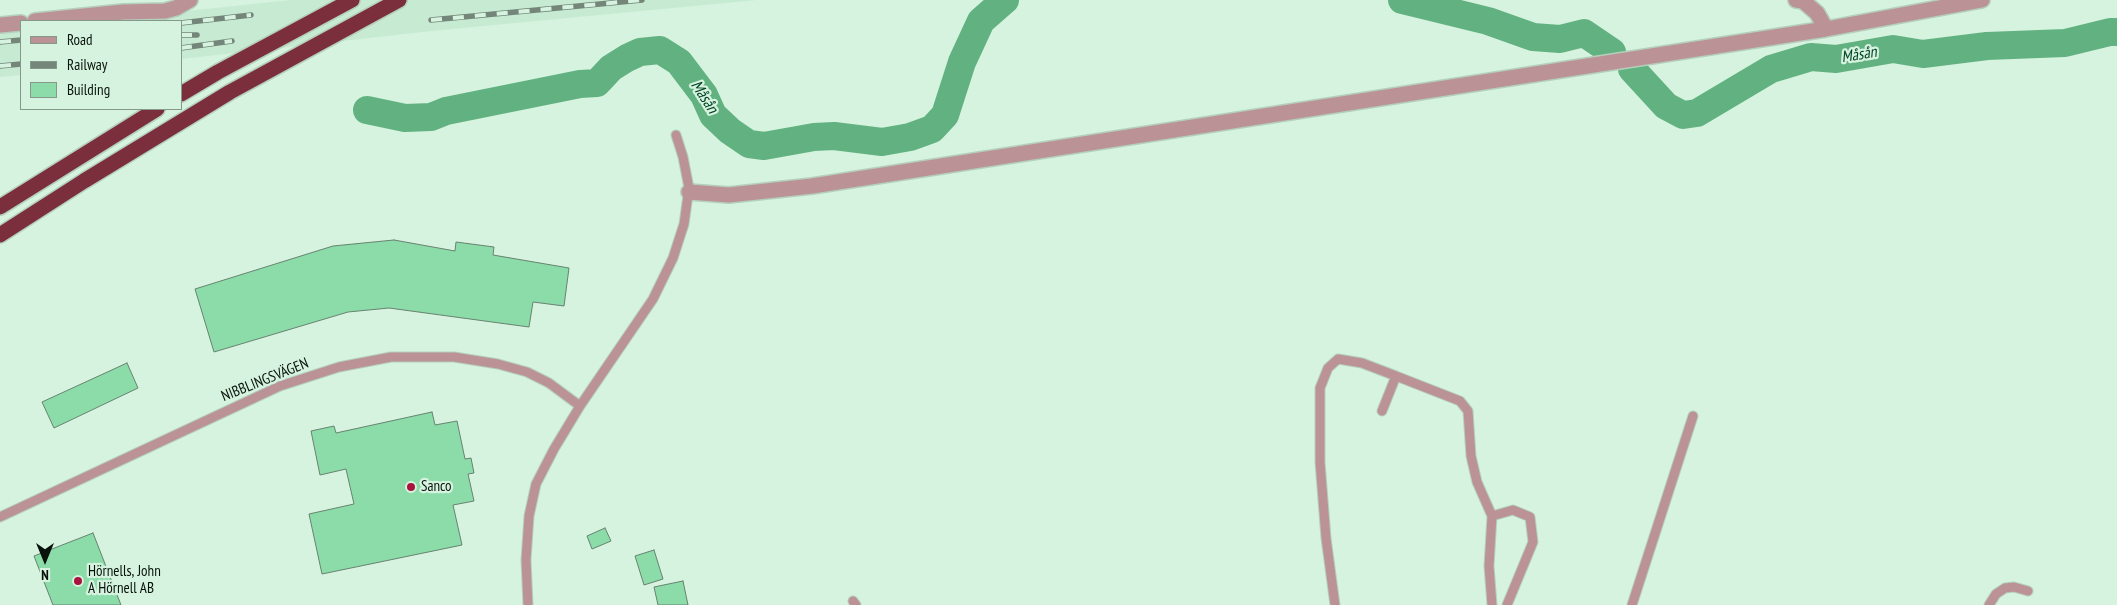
<!DOCTYPE html>
<html>
<head>
<meta charset="utf-8">
<style>
  body { margin:0 }
  #map { position:relative; width:2117px; height:605px; overflow:hidden; background:#d6f3df; font-family:"PT Sans Narrow",sans-serif }
  canvas { display:block }
  .legend { position:absolute; left:20px; top:20px; width:162px; height:90px; box-sizing:border-box; background:#d6f3df; border:1px solid #84998a; margin:0; padding:6px 9px; list-style:none; font-size:15px; color:#08120b }
  .legend li { display:flex; align-items:center; gap:10px; height:25px }
  .legend b { width:25px; border:1px solid #84998a }
  .north { position:absolute; left:20px; top:535px; width:50px; height:50px; -webkit-text-stroke:4px #d6f3df; paint-order:stroke; rotate:180deg; font-size:14px; font-weight:700; line-height:20px; text-align:center; color:#08120b }
  .north::after { content:''; display:block; margin:auto; width:18px; height:22px; background:#08120b; clip-path:polygon(50% 0,100% 100%,50% 72%,0 100%) }
</style>
</head>
<body>
<div id="map">
<canvas width="2117" height="605"></canvas>
<ul class="legend">
<li><b style="height:6px;background:#bb9396"></b>Road</li>
<li><b style="height:6px;background:#738679"></b>Railway</li>
<li><b style="height:14px;background:#8bdca8"></b>Building</li>
</ul>
<div class="north">N</div>
</div>
<script>
const context = document.querySelector('canvas').getContext('2d');
context.lineJoin = 'round';
function paint(path, color) {
  context.fillStyle = color;
  context.fill(path, 'evenodd');
}
function toPath(rows) {
  const path = new Path2D();
  for (const r of rows) {
    path.moveTo(r[0], r[1]);
    for (let i = 2; i < r.length; i += 2) path.lineTo(r[i], r[i + 1]);
  }
  return path;
}
function stroke(path, color, width, dash) {
  context.strokeStyle = color;
  context.lineWidth = width;
  context.lineCap = dash ? 'butt' : 'round';
  context.setLineDash(dash || []);
  context.stroke(path);
}
function write(font, color, halo, rows, align = 'center') {
  context.font = font + ' "PT Sans Narrow",sans-serif';
  context.lineWidth = 4.5;
  context.setLineDash([]);
  context.textBaseline = 'middle';
  context.strokeStyle = halo;
  context.fillStyle = color;
  for (const [text, x, y, turn = 0] of rows) {
    context.save();
    context.translate(x, y);
    context.rotate((+turn || 0) * Math.PI / 180);
    context.textAlign = isNaN(turn) ? turn : align;
    if (halo) context.strokeText(text, 0, 0);
    context.fillText(text, 0, 0);
    context.restore();
  }
}
paint(toPath([
  [290,0,757,0,432,31,181,59,181,21,93,21],
  [21,28,21,75,0,77,0,31]
]), '#c7ebd2');
stroke(toPath([
  [1402,0,1488,21,1533,37,1560,39,1584,33,1612,52],
  [1632,69,1666,106,1683,115,1697,113,1771,69,1811,57,1836,59,1893,49,1923,54,1987,46,2065,43,2110,32,2117,32],
  [367,110,405,118,431,117,446,111,580,84,597,83,611,68,627,58,640,52,660,50,679,62,704,95,713,115,730,131,749,144,764,146,814,137,834,136,882,142,910,137,932,129,945,115,962,62,981,21,1005,0]
]), '#62b281', 28);
const building = toPath([
  [394,240,455,251,456,242,494,247,493,255,569,268,564,306,533,302,529,327,389,308,348,312,214,352,195,289,333,246,394,240],
  [127,363,138,388,54,428,42,402,127,363],
  [432,412,435,425,457,421,465,459,471,458,474,473,468,474,474,501,453,505,462,545,322,574,309,514,354,504,346,469,320,475,311,431,334,426,336,433,432,412],
  [605,528,611,541,592,549,587,536,605,528],
  [93,533,121,605,53,605,34,556,93,533],
  [654,550,663,579,644,585,635,556,654,550],
  [683,581,688,605,658,605,654,587,683,581]
]);
paint(building, '#8bdca8');
stroke(building, '#678270', 1);
const lane = toPath([
  [1382,411,1396,376,1460,401,1468,411,1471,456,1477,482,1492,516],
  [0,517,280,386,339,367,391,357,454,357,498,364,527,372,549,383,580,406],
  [853,601,856,605],
  [528,605,526,560,529,516,536,484,554,449,580,406,653,299,673,258,684,224,689,188,683,157,676,135],
  [1335,605,1326,538,1320,462,1320,388,1328,368,1338,359,1362,363,1396,376],
  [1492,605,1489,566,1492,516,1513,510,1530,517,1533,542,1507,605],
  [1632,605,1693,416],
  [1989,605,1996,594,2005,588,2014,587,2028,591]
]);
const street = toPath([
  [1796,0,1803,1,1817,13,1826,29],
  [35,21,123,12,165,11,176,8,190,0],
  [0,25,21,23],
  [689,192,729,195,812,186,1826,29,1982,0]
]);
const highway = toPath([
  [181,94,218,72,352,0],
  [0,207,157,109],
  [0,235,84,181,230,92,399,0]
]);
stroke(lane, '#b5cfbd', 11);
stroke(street, '#b5cfbd', 18);
stroke(highway, '#b5cfbd', 18);
stroke(lane, '#bb9396', 9);
stroke(street, '#bb9396', 15);
stroke(highway, '#7b2e3b', 15);
const rail = toPath([
  [431,20,642,0],
  [181,23,251,15],
  [181,35,197,35],
  [0,42,21,40],
  [181,48,232,41],
  [0,66,21,64]
]);
stroke(rail, '#738679', 5.5);
stroke(rail, '#d6f3df', 4, [11]);
for (const [x, y, r, color] of [
  [411,487,5,"#a9133e"],
  [78,581,5,"#a9133e"]
]) {
  const dot = new Path2D();
  dot.arc(x, y, r, 0, 2 * Math.PI);
  context.fillStyle = color;
  context.fill(dot);
  stroke(dot, '#d6f3df', 2);
}
write('15px', '#08120b', '#d6f3df', [
  ["NIBBLINGSVÄGEN",265,380,-22]
]);
write('15px', '#08120b', '#d6f3df', [
  ["Sanco",421,487],
  ["Hörnells, John",88,572],
  ["A Hörnell AB",88,589]
], 'left');
write('italic 16px', '#004223', '#d6f3df', [
  ["Måsån",1859,55,-9],
  ["Måsån",704,97,57]
]);
</script>
</body>
</html>
